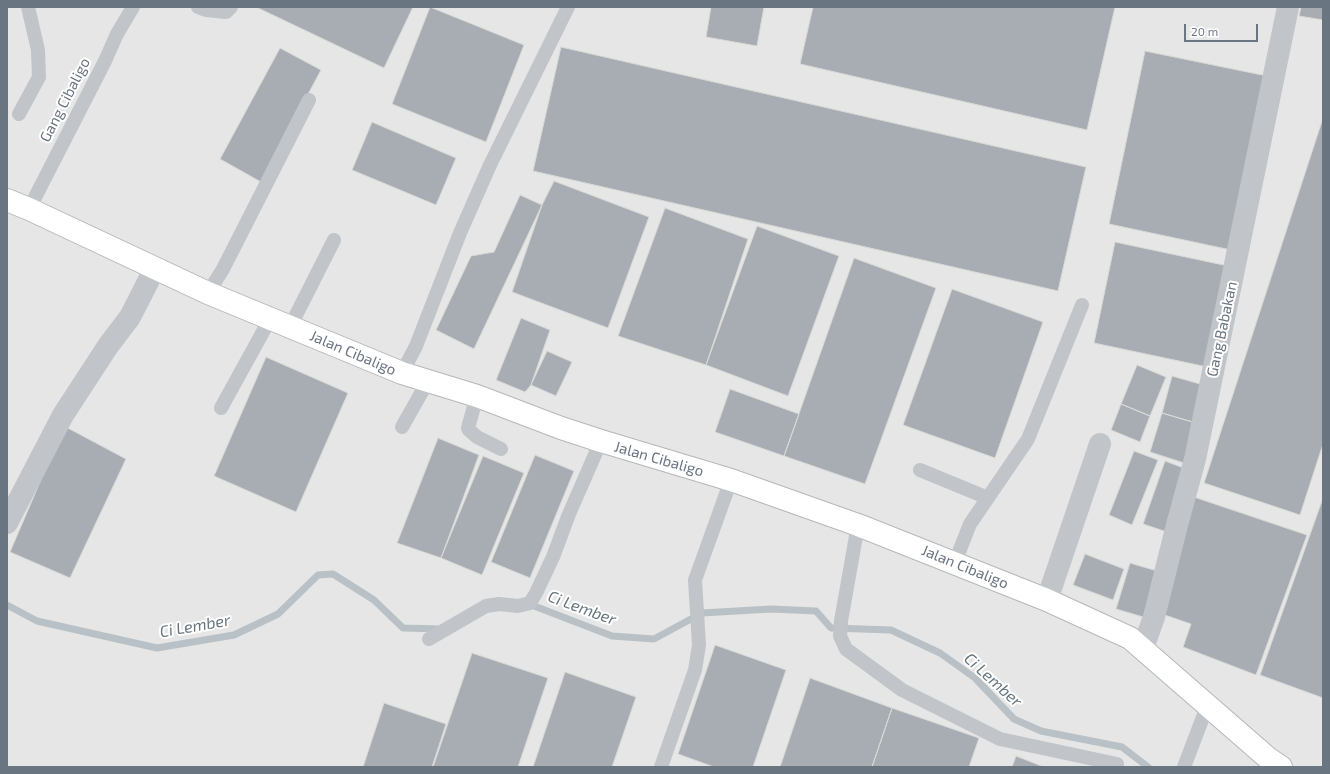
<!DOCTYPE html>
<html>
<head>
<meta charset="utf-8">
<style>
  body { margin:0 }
  #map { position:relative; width:1330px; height:774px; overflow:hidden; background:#f7f7f5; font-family:"Exo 2",sans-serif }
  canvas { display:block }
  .frame { position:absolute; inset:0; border:8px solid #6a7582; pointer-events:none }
  .scale { position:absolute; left:1184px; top:24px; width:74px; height:18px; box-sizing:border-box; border:2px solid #6a7582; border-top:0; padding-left:5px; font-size:12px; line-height:14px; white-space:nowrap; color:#6a7582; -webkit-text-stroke:3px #fff; paint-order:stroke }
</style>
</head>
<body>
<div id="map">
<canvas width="1330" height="774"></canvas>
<div class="frame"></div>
<div class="scale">20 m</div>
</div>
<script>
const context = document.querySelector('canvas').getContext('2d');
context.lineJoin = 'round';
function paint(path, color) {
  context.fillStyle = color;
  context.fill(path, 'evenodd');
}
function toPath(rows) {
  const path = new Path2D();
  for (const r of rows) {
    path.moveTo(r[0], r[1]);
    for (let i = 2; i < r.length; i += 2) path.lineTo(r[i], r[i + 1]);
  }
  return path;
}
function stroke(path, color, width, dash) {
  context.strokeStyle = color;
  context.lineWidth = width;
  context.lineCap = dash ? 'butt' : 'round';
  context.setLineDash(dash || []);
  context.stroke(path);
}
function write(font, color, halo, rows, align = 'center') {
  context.font = font + ' "Exo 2",sans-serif';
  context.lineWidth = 4;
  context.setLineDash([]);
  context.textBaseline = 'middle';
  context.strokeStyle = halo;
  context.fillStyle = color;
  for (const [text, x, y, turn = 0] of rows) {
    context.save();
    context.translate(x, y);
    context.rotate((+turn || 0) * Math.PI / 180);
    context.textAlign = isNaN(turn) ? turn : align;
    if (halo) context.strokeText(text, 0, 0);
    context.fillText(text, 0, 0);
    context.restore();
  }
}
paint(toPath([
  [7,7,1323,7,1323,767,7,767]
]), '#e5e6e5');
stroke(toPath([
  [529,604,612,636,654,639,702,613,771,609,816,611,831,628,891,630,940,653,975,678,1014,719,1041,731,1122,747,1148,767],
  [7,605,37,621,157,648,234,635,278,614,318,575,333,574,374,600,403,628,441,629]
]), '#b9c1c6', 7);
const building = toPath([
  [256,7,413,7,384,68,256,7],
  [430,7,524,45,486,142,392,104,430,7],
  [711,7,764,7,757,46,706,37,711,7],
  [813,7,1115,7,1087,130,800,64,813,7],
  [1301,7,1323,7,1323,20,1299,16,1301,7],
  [561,47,1086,167,1058,291,533,171,561,47],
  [280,48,321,70,261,182,220,159,280,48],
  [1145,51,1267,76,1231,250,1109,224,1145,51],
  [1323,118,1323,444,1300,515,1204,483,1323,118],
  [372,122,456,158,436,205,352,170,372,122],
  [554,181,649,217,608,328,512,292,542,205,554,181],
  [520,195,542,205,474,349,436,330,471,256,494,252,520,195],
  [665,208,748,239,706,365,618,336,665,208],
  [757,226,839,256,788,396,706,365,757,226],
  [1115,242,1233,267,1212,368,1094,343,1115,242],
  [854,258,936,288,865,484,784,456,854,258],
  [952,289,1043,322,995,458,903,425,952,289],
  [521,318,550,330,531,385,525,392,496,380,521,318],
  [547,351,572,362,556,396,531,385,547,351],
  [266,357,348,393,296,512,214,476,266,357],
  [1137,365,1166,377,1150,416,1121,404,1137,365],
  [1172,376,1207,386,1196,423,1162,413,1172,376],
  [730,389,799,414,784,456,715,432,730,389],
  [1121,404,1150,416,1140,442,1111,430,1121,404],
  [1162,413,1196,423,1184,463,1150,452,1162,413],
  [64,426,126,459,70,578,10,552,64,426],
  [438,438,479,455,441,558,397,543,438,438],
  [1134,451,1158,460,1132,525,1109,515,1134,451],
  [535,455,574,471,530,578,491,562,535,455],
  [483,456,524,473,482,575,441,558,483,456],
  [1165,461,1189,470,1167,532,1143,524,1165,461],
  [1194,497,1307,535,1256,675,1183,647,1191,624,1156,612,1194,497],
  [1323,498,1323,698,1260,675,1323,498],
  [1085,554,1124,569,1113,600,1073,585,1085,554],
  [1130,563,1164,573,1150,619,1116,609,1130,563],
  [715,645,786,670,753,767,714,767,678,754,715,645],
  [472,653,548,678,518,767,433,767,472,653],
  [565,672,636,697,612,767,533,767,565,672],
  [810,678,892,708,872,767,780,767,810,678],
  [384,703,446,724,432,767,363,767,384,703],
  [892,708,979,738,969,767,872,767,892,708],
  [1016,756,1044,767,1012,767,1016,756]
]);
paint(building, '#a7adb3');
stroke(building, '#d9d9d7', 1);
const secondary = toPath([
  [7,200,29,209,208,293,402,373,477,396,561,428,601,441,731,480,858,525,1047,600,1130,638,1269,759,1281,767]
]);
stroke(secondary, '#b4b8bc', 24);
stroke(toPath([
  [198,7,206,10,226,12,231,7],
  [19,114,39,77,38,50,28,7],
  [29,209,105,61,117,34,133,7],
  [208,293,223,269,309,100],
  [290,327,334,240],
  [402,373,416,346,460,233,490,165,568,7],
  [477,396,468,428,469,430,477,437,501,449],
  [221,408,270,319],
  [402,427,428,381],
  [920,470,988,498],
  [858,525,841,621,840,636,846,649,902,690,1000,739,1117,764],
  [955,562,970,524,1028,439,1082,305],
  [429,639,486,606,499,604,518,606,530,603,536,593,553,557,569,514,601,441],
  [661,767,695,670,699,645,695,580,731,480],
  [1184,767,1208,704]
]), '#c1c4c8', 14);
stroke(toPath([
  [7,523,63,415,108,346,130,317,155,268],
  [1047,600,1100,444],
  [1143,648,1154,617,1177,525,1195,459,1288,7]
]), '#c1c4c8', 22);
stroke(secondary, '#fff', 22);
write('15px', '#6a7582', '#fff', [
  ["Gang Cibaligo",65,100,-63],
  ["Gang Babakan",1222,329,-78],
  ["Jalan Cibaligo",353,353,23],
  ["Jalan Cibaligo",659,459,16],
  ["Jalan Cibaligo",965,567,22]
]);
write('italic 16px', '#66757e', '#fff', [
  ["Ci Lember",582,608,20],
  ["Ci Lember",195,626,-10],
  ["Ci Lember",993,680,42]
]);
</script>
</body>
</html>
